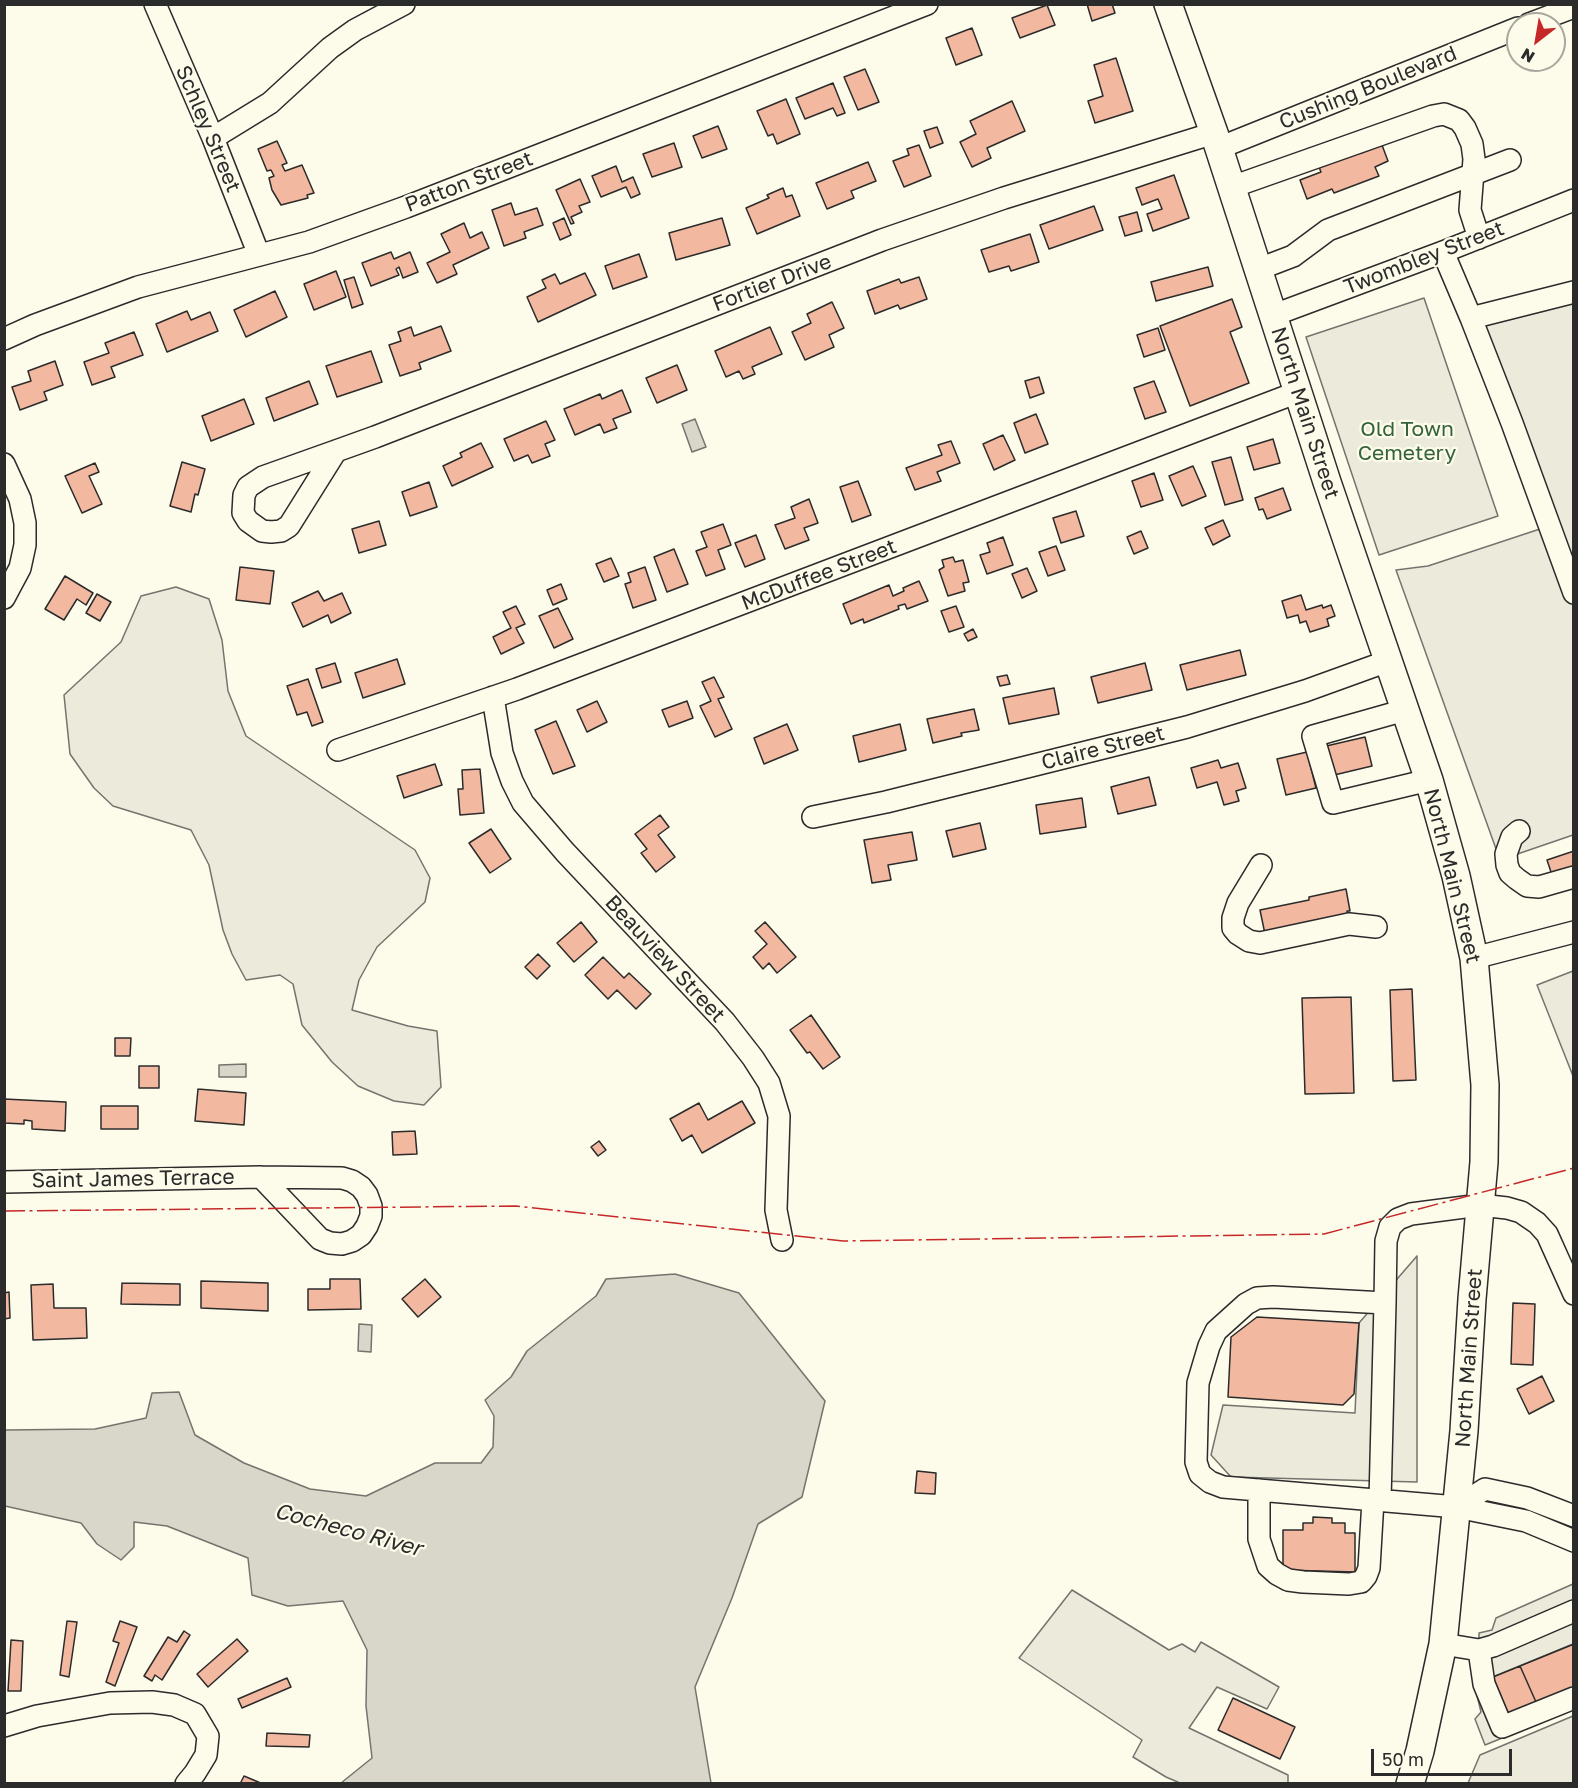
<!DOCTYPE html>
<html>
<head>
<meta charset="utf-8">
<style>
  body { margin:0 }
  #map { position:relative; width:1578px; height:1788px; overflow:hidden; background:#fdfbea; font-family:"Golos Text",sans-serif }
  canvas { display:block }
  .frame { position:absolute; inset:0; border:6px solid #2b2b2b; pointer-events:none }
  .north { position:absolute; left:1506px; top:12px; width:60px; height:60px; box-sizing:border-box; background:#fdfbea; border:2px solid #a9a89e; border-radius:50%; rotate:211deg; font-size:16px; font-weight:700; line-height:24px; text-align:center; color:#2b2b2b }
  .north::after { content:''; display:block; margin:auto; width:21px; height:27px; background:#c62828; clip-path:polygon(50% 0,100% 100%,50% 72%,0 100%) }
  .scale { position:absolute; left:1371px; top:1749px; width:141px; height:27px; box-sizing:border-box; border:3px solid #2b2b2b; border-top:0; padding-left:8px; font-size:18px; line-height:21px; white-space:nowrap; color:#2b2b2b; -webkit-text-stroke:4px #fdfbea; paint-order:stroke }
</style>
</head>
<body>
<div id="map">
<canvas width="1578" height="1788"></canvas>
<div class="frame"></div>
<div class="north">N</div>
<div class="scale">50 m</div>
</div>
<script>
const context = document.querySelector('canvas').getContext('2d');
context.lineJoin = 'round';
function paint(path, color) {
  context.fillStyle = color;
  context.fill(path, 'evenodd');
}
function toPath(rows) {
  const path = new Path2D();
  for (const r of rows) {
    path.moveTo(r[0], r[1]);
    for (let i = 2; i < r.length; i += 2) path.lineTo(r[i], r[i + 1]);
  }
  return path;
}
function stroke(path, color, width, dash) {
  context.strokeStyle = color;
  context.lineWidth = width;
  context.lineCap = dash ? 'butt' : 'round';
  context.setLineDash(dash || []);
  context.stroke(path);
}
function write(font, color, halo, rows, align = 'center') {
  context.font = font + ' "Golos Text",sans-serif';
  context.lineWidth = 4.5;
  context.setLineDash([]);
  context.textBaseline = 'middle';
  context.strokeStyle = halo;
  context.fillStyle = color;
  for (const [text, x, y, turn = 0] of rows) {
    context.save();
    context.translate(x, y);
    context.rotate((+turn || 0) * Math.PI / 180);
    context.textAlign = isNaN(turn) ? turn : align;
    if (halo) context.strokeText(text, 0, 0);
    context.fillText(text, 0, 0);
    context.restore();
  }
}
const green = toPath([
  [1424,298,1498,516,1379,555,1306,337,1424,298],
  [176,587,209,599,222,640,228,691,246,736,415,850,430,878,425,902,377,947,359,980,352,1010,408,1026,437,1031,441,1087,424,1105,394,1101,358,1086,332,1062,302,1025,293,984,280,975,246,980,232,954,223,930,209,865,191,830,113,806,94,788,70,754,64,695,121,642,141,596,176,587]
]);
paint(green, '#ecebdb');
stroke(green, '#74746e', 1.5);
const parking = toPath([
  [1573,292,1573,835,1500,860,1396,570,1428,566,1549,526,1471,318,1573,292],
  [1573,971,1574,971,1573,1076,1537,985,1573,971],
  [1417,1256,1417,1482,1231,1477,1211,1455,1223,1405,1355,1413,1359,1323,1417,1256],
  [1573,1584,1573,1644,1493,1677,1517,1732,1485,1745,1475,1719,1481,1712,1472,1675,1479,1650,1479,1633,1492,1630,1496,1618,1573,1584],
  [1072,1590,1169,1650,1182,1644,1195,1652,1201,1642,1279,1687,1267,1709,1217,1687,1189,1728,1288,1775,1288,1783,1180,1783,1166,1777,1133,1757,1142,1740,1019,1658,1072,1590],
  [1573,1716,1573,1783,1468,1783,1480,1755,1573,1716]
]);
paint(parking, '#eceadb');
stroke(parking, '#74746e', 1.5);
const water = toPath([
  [695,419,706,447,692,452,682,424,695,419],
  [246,1064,246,1077,219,1077,219,1065,246,1064],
  [675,1274,739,1293,825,1401,802,1497,758,1524,732,1598,695,1687,711,1783,341,1783,372,1758,366,1706,367,1650,343,1601,288,1606,252,1595,248,1558,167,1526,134,1522,134,1547,121,1560,97,1544,81,1523,5,1506,5,1430,95,1429,146,1418,152,1393,179,1392,195,1435,244,1463,310,1489,366,1496,435,1463,481,1463,493,1447,494,1416,485,1400,511,1377,527,1351,596,1296,606,1279,675,1274],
  [359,1324,372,1325,371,1352,358,1351,359,1324]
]);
paint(water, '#d8d7c9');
stroke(water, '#74746e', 1.5);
const building = toPath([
  [1087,4,1112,4,1115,13,1092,21,1087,4],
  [1047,5,1055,25,1020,38,1012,18,1047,5],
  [972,28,982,55,956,65,946,38,972,28],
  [1116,58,1133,111,1095,123,1088,101,1103,96,1094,65,1116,58],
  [865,69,879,102,858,110,844,77,865,69],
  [833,83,845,113,837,116,833,108,805,119,796,98,833,83],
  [786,99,800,134,777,144,773,134,768,136,757,111,786,99],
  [1012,101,1025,131,987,148,991,158,972,167,960,142,976,134,970,121,1012,101],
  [718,126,727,149,702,158,693,136,718,126],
  [937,127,943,143,930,148,924,131,937,127],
  [277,141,287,163,282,165,285,171,302,165,314,193,307,195,308,198,281,205,272,190,269,178,274,176,271,170,267,171,258,149,277,141],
  [674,143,682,167,652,177,643,154,674,143],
  [919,145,931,176,904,187,893,161,909,155,907,149,919,145],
  [1382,145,1388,161,1375,167,1379,176,1334,193,1332,189,1307,199,1300,180,1321,172,1319,167,1360,151,1361,153,1382,145],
  [868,162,876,181,851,191,854,198,827,209,816,183,868,162],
  [616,166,622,182,633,177,640,194,631,198,626,187,601,197,592,176,616,166],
  [1174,175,1189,218,1153,231,1147,214,1162,209,1158,199,1142,205,1136,188,1174,175],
  [580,179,590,202,579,206,582,212,571,217,574,223,571,224,556,190,580,179],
  [783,188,786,197,792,195,800,216,757,234,746,208,769,198,767,195,783,188],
  [511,203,515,215,537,208,543,225,524,232,526,238,504,246,492,210,511,203],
  [1094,206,1103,230,1049,249,1040,225,1094,206],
  [1137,212,1142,231,1125,236,1119,217,1137,212],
  [564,218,571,235,560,240,553,223,564,218],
  [722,218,730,245,676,260,669,233,722,218],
  [464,223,470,238,482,232,489,248,453,265,457,274,437,283,427,263,450,252,441,234,464,223],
  [1030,234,1039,262,1011,271,1009,266,989,272,981,250,1030,234],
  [391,252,394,259,410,252,418,272,403,278,399,267,396,269,399,275,371,286,362,263,391,252],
  [639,254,647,277,613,289,605,266,639,254],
  [1208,267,1213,286,1156,301,1151,282,1208,267],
  [336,271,346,297,314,310,304,284,336,271],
  [585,273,596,295,538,322,527,297,546,288,542,280,555,274,560,284,585,273],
  [354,277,363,304,352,308,344,280,354,277],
  [919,277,927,299,900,309,898,305,875,314,867,291,899,279,901,283,919,277],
  [275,291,287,317,246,337,234,310,275,291],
  [1232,299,1242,327,1230,332,1249,383,1190,406,1160,326,1232,299],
  [832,302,844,328,829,335,834,347,805,360,792,332,811,323,807,314,832,302],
  [187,311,191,320,210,312,218,331,167,352,156,324,187,311],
  [441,326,451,351,419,363,421,369,400,376,389,345,401,341,398,332,411,327,414,336,441,326],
  [770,327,782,354,752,367,755,374,743,379,739,371,726,377,715,351,770,327],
  [1158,328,1165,350,1144,357,1137,335,1158,328],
  [134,332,143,355,111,367,115,377,92,385,84,362,109,353,105,343,134,332],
  [371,351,382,382,337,397,326,366,371,351],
  [55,361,63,385,44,392,47,400,20,410,12,387,31,381,28,371,55,361],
  [677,365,687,390,657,403,646,378,677,365],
  [1039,377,1044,393,1030,398,1025,381,1039,377],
  [309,381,318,404,274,421,266,398,309,381],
  [1154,381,1166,412,1145,419,1134,388,1154,381],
  [622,390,631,412,613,419,617,428,604,433,600,424,575,435,564,409,600,394,602,399,622,390],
  [244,399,254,424,211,441,202,416,244,399],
  [1036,414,1048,444,1025,453,1014,423,1036,414],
  [546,421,555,440,545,444,550,456,532,463,528,455,514,461,504,439,546,421],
  [1003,435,1015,460,994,470,983,444,1003,435],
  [1273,439,1280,463,1254,470,1247,447,1273,439],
  [951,441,960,463,937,472,941,481,915,490,906,468,942,455,938,445,951,441],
  [481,443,493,467,452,486,443,466,462,457,460,453,481,443],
  [1231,457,1243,500,1225,505,1212,462,1231,457],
  [182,462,205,469,198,495,195,494,191,512,170,506,182,462],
  [95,463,99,472,89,476,102,504,82,513,65,476,95,463],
  [1193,466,1206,496,1182,506,1169,476,1193,466],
  [1154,473,1163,500,1141,507,1132,481,1154,473],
  [858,481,871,515,852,522,840,487,858,481],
  [429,482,437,507,410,516,402,492,429,482],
  [1283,488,1291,510,1267,519,1263,509,1259,510,1255,498,1283,488],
  [809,499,818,523,804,528,809,540,785,549,775,525,795,518,791,507,809,499],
  [1076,511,1084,536,1061,543,1053,518,1076,511],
  [1223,520,1230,536,1213,545,1205,528,1223,520],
  [379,521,386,545,359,553,352,529,379,521],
  [723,524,731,545,718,550,725,569,706,576,696,551,707,547,701,532,723,524],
  [1141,531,1148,548,1134,554,1127,537,1141,531],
  [756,535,765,559,745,567,735,543,756,535],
  [1003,537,1013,565,987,574,980,555,990,552,987,543,1003,537],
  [1056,546,1065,570,1048,576,1039,552,1056,546],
  [674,549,688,584,667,592,654,557,674,549],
  [953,557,955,562,963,560,969,582,963,583,965,591,948,596,939,570,944,567,942,560,953,557],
  [611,558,619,576,604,582,596,564,611,558],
  [240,567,274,571,270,604,236,600,240,567],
  [645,567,656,600,633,608,625,584,631,582,628,573,645,567],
  [1027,568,1037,591,1022,598,1012,574,1027,568],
  [65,576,93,593,86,605,77,599,64,620,45,609,65,576],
  [919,581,928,601,907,609,905,604,898,606,899,609,864,623,863,619,851,624,843,604,889,585,893,596,904,591,903,588,919,581],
  [561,584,567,599,553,605,547,590,561,584],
  [318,591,324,601,342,593,351,613,331,623,328,615,303,627,292,603,318,591],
  [97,594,111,602,100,621,86,613,97,594],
  [1301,595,1306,610,1322,605,1323,608,1331,605,1335,616,1327,619,1329,626,1310,632,1306,621,1300,623,1298,615,1287,618,1282,601,1301,595],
  [516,606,525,624,516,628,524,643,501,654,493,637,511,628,503,612,516,606],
  [956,606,964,627,949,632,941,611,956,606],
  [558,608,573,639,554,648,539,616,558,608],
  [973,629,977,637,968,641,964,634,973,629],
  [1240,650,1246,675,1187,690,1180,665,1240,650],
  [397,659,405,684,363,698,355,673,397,659],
  [335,663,341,682,322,688,316,669,335,663],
  [1145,663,1152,690,1098,703,1091,677,1145,663],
  [1007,675,1010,684,1000,686,997,677,1007,675],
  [714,677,724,697,718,699,732,729,715,737,700,706,711,701,702,682,714,677],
  [308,679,323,722,312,726,307,712,297,715,287,686,308,679],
  [1054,688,1059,714,1009,724,1003,698,1054,688],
  [597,701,607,722,587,732,577,710,597,701],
  [687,701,693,718,669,727,662,710,687,701],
  [974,709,979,730,961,733,962,736,933,743,927,719,974,709],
  [556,721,575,766,553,774,535,730,556,721],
  [787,724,798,750,764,764,754,738,787,724],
  [900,724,906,750,859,762,853,736,900,724],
  [1365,737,1372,766,1330,776,1322,747,1365,737],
  [1307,752,1316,788,1286,795,1277,759,1307,752],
  [1218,760,1221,768,1238,763,1246,788,1236,791,1239,801,1224,805,1217,782,1197,788,1191,768,1218,760],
  [435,764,442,785,404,798,397,776,435,764],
  [480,769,484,813,460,815,458,789,463,789,462,770,480,769],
  [1149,777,1156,805,1118,814,1111,787,1149,777],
  [1082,798,1086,827,1040,834,1036,805,1082,798],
  [660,815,669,827,658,835,675,857,656,872,641,853,647,849,635,834,660,815],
  [980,823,986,849,953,857,946,831,980,823],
  [491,829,511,859,490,873,469,843,491,829],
  [912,832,917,860,888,865,891,880,872,883,864,840,912,832],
  [1574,851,1574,871,1553,878,1547,860,1574,851],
  [1346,889,1350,911,1347,911,1349,921,1266,939,1260,910,1309,900,1309,897,1346,889],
  [581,922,597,942,574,962,557,943,581,922],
  [765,922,796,957,777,973,769,963,763,969,753,957,767,944,755,931,765,922],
  [538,954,550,966,537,979,525,967,538,954],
  [603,957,624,978,629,973,651,994,636,1009,617,990,608,999,585,975,603,957],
  [1412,989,1416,1080,1393,1081,1390,990,1412,989],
  [1351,997,1354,1093,1305,1094,1302,998,1351,997],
  [811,1015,840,1057,823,1069,810,1052,807,1053,790,1030,811,1015],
  [115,1038,131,1038,130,1056,115,1056,115,1038],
  [139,1066,159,1066,159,1088,139,1088,139,1066],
  [198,1089,246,1093,244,1125,195,1121,198,1089],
  [4,1099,66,1102,65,1131,32,1129,32,1121,24,1120,24,1124,4,1123,4,1099],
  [742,1101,755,1123,702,1153,692,1135,682,1141,670,1119,699,1103,708,1120,742,1101],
  [101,1106,138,1106,138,1129,101,1129,101,1106],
  [415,1131,417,1154,393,1155,392,1132,415,1131],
  [599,1141,606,1150,598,1156,591,1147,599,1141],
  [330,1279,360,1279,361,1309,308,1310,308,1289,330,1289,330,1279],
  [425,1279,441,1297,418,1317,402,1299,425,1279],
  [201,1281,268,1283,268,1311,201,1308,201,1281],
  [122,1283,180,1284,180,1305,121,1304,122,1283],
  [53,1284,54,1308,86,1308,87,1338,33,1340,31,1285,53,1284],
  [9,1292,10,1318,4,1319,4,1293,9,1292],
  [1513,1303,1535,1304,1533,1365,1511,1364,1513,1303],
  [1257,1317,1359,1323,1354,1394,1343,1405,1228,1397,1231,1337,1257,1317],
  [1542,1376,1554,1401,1529,1414,1517,1389,1542,1376],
  [917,1471,936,1473,935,1494,915,1493,917,1471],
  [1313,1517,1332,1518,1332,1523,1345,1523,1345,1533,1355,1533,1355,1572,1283,1570,1283,1530,1303,1530,1303,1523,1313,1523,1313,1517],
  [67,1621,77,1622,69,1677,60,1675,67,1621],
  [120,1621,137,1627,115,1686,106,1682,119,1643,113,1641,120,1621],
  [184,1631,190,1635,162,1680,155,1675,152,1681,144,1676,168,1637,177,1642,184,1631],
  [237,1639,248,1651,208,1687,197,1674,237,1639],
  [11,1640,23,1641,21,1691,8,1691,11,1640],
  [1574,1644,1574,1687,1536,1702,1520,1666,1574,1644],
  [1520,1666,1536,1702,1508,1713,1493,1677,1520,1666],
  [287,1678,291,1687,242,1708,238,1699,287,1678],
  [1233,1698,1295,1727,1280,1759,1218,1730,1233,1698],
  [267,1733,310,1735,309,1747,266,1746,267,1733],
  [244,1776,263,1784,240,1784,244,1776]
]);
paint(building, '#f2b8a0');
stroke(building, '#2b2b2b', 1.5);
const minor = toPath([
  [155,4,213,138,259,255],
  [1529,24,1574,7],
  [213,138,270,103,330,48,355,30,404,4],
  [1219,148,1518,28],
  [1232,187,1433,116,1444,114,1459,120,1465,128,1472,144,1474,159,1470,210,1479,238],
  [1443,252,1471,318,1512,423,1574,593],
  [1259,269,1293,256,1328,230,1510,160],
  [1274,315,1443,252,1574,200],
  [1471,318,1574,292],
  [4,339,35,325,138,287,309,242,406,207,927,4],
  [336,451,289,526,281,531,271,532,262,531,248,521,243,513,244,495,248,487,263,477,336,451,375,437,882,240,1004,198,1214,133],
  [4,464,20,499,25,523,25,545,20,568,4,598],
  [493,697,502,753,512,781,523,803,565,852,725,1022,753,1058,769,1083,779,1116,776,1210,782,1240],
  [1405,710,1313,736,1333,803,1429,780],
  [338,750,517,689,1298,392],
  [813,817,886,802,1187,727,1305,691,1388,661],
  [1519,831,1512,837,1506,854,1507,865,1510,873,1517,879,1527,886,1539,887,1574,877],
  [1261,865,1238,903,1233,918,1233,928,1238,934,1249,941,1260,943,1349,924,1376,927],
  [1474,958,1574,932],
  [4,1182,261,1177,342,1178,352,1181,361,1187,367,1195,371,1206,371,1216,367,1226,361,1235,352,1241,342,1244,330,1243,320,1239,261,1177],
  [1574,1294,1547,1234,1537,1223,1521,1212,1507,1208,1480,1205,1411,1214,1398,1219,1390,1227,1386,1241,1385,1303,1273,1297,1257,1298,1246,1304,1216,1331,1209,1346,1198,1383,1196,1462,1200,1474,1210,1482,1223,1487,1457,1507,1526,1521,1574,1541],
  [1259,1490,1259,1539,1268,1566,1277,1574,1288,1580,1303,1582,1349,1584,1361,1582,1366,1576,1369,1568,1373,1500],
  [1380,1500,1385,1303],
  [1457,1507,1485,1489,1527,1498,1574,1516],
  [1574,1611,1493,1646,1479,1650,1484,1684,1502,1727,1574,1698],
  [1443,1644,1479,1650],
  [4,1726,37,1716,110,1703,152,1702,174,1705,195,1714,208,1736,206,1755,195,1773,186,1784]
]);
const major = toPath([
  [1168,4,1214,133,1327,482,1429,780,1456,876,1474,958,1485,1085,1484,1162,1472,1299,1464,1431,1443,1644,1420,1751,1410,1784]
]);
stroke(minor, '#2b2b2b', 24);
stroke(major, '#2b2b2b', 30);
stroke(minor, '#fdfbea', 21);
stroke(major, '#fdfbea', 27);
stroke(toPath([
  [4,1211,516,1206,843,1241,1324,1234,1574,1168]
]), '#c62828', 1.5, [21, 4.5, 3, 4.5]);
write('21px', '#2b2b2b', '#fdfbea', [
  ["Cushing Boulevard",1368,88,-22],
  ["Schley Street",208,129,67],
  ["Patton Street",469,182,-21],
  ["Twombley Street",1424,258,-21],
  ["Fortier Drive",772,283,-21],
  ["North Main Street",1305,413,72],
  ["McDuffee Street",819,575,-21],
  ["Claire Street",1103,748,-14],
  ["North Main Street",1452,876,76],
  ["Beauview Street",665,959,47],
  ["Saint James Terrace",133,1179,-1],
  ["North Main Street",1469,1358,-86]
]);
write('21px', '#34623c', '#fdfbea', [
  ["Old Town",1407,429],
  ["Cemetery",1407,453]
]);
write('italic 22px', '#2b2b2b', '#fdfbea', [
  ["Cocheco River",348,1530,15]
]);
</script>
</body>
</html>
